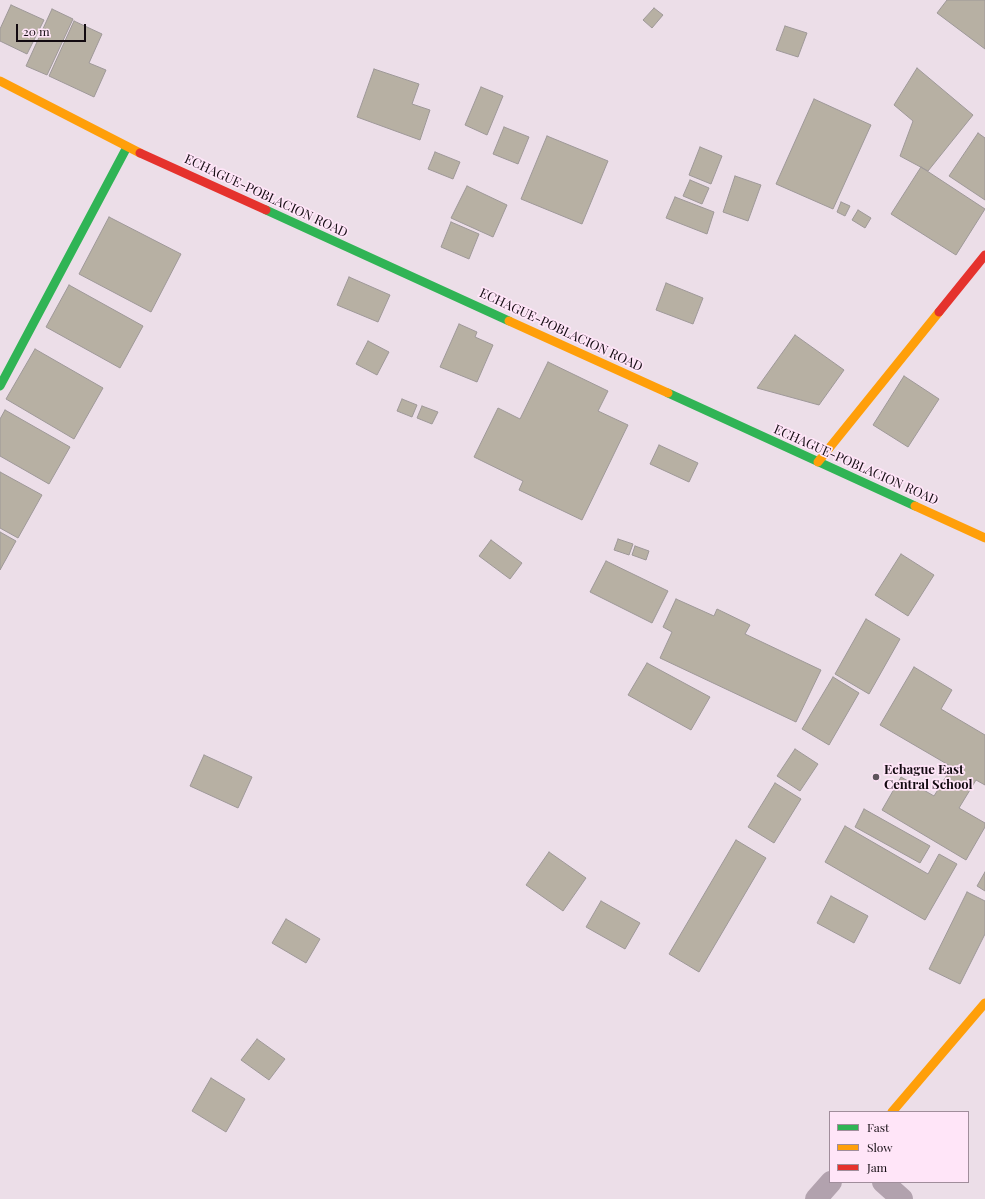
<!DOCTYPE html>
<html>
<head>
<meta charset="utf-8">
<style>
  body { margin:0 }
  #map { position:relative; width:985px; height:1199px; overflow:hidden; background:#ecdee8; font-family:"Playfair Display",serif }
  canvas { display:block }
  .legend { position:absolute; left:829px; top:1111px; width:140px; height:72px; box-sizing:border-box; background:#ffe5f8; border:1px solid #a08d9b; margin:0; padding:5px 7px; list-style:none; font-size:12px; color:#120a10 }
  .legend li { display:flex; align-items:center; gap:8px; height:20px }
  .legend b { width:20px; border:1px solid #a08d9b }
  .scale { position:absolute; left:16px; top:24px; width:70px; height:18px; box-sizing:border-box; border:2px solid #120a10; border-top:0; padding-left:5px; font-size:12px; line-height:14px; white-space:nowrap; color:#120a10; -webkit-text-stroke:3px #ffe5f8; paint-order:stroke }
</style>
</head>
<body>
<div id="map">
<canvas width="985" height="1199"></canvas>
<ul class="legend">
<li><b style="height:5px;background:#30b455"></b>Fast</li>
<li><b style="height:5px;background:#ff9f0a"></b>Slow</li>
<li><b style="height:5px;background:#e5322d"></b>Jam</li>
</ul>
<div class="scale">20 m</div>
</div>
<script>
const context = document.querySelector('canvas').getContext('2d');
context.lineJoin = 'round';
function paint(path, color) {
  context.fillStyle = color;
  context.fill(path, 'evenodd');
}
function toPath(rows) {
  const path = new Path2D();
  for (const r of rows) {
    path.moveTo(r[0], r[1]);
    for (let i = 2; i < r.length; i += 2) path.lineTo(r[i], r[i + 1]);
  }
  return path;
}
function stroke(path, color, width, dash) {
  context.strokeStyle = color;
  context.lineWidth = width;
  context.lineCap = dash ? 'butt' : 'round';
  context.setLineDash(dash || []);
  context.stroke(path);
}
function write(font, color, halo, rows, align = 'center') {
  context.font = font + ' "Playfair Display",serif';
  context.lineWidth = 3.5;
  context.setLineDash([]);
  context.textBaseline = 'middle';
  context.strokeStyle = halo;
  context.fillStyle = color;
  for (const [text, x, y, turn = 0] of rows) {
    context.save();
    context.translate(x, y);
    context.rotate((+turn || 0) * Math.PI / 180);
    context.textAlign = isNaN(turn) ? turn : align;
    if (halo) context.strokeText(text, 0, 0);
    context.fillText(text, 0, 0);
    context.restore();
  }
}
const building = toPath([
  [947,0,985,0,985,49,937,13,947,0],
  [11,5,44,20,27,54,0,41,0,29,11,5],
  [654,8,663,15,652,28,643,20,654,8],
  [52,9,73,19,47,75,26,66,52,9],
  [74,21,102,34,89,63,106,70,94,97,49,76,74,21],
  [785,26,807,33,798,57,776,50,785,26],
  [917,68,973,115,928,171,900,156,913,121,894,105,917,68],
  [374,69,419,84,412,104,430,110,420,140,357,117,374,69],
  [481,87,503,96,487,135,465,125,481,87],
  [814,99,871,125,833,209,776,184,814,99],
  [504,127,529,137,518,164,493,154,504,127],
  [978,133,985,138,985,200,949,176,978,133],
  [547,136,608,161,582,224,521,199,547,136],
  [700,147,722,156,711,184,689,175,700,147],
  [435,152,460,162,453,179,428,169,435,152],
  [921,167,985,209,956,255,891,214,921,167],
  [735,176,761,185,748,221,723,212,735,176],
  [690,180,709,188,702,204,683,196,690,180],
  [467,186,507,205,493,237,451,218,467,186],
  [675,197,714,212,707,234,666,218,675,197],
  [841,202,850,206,845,216,837,212,841,202],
  [858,210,871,218,865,228,852,220,858,210],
  [109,217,181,254,151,312,79,274,109,217],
  [451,222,479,234,469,259,441,247,451,222],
  [349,277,390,295,378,322,337,305,349,277],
  [666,283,703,298,693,324,656,310,666,283],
  [69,285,143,326,120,368,46,327,69,285],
  [459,324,477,332,475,337,493,345,477,382,440,367,459,324],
  [795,335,844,370,819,405,757,388,795,335],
  [368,341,389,352,377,375,356,364,368,341],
  [35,349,103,388,74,439,6,399,35,349],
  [548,362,608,391,598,411,628,425,582,520,519,490,523,481,474,457,498,408,520,419,548,362],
  [904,376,939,399,908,447,873,425,904,376],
  [402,399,417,405,412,417,397,411,402,399],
  [422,406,438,412,432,424,417,418,422,406],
  [5,410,70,447,49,484,0,456,0,419,5,410],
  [659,445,698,463,689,482,650,464,659,445],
  [0,472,42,495,18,538,0,528,0,472],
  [0,532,16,541,0,570,0,532],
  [618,539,633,544,629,555,614,550,618,539],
  [491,540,522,563,510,579,479,556,491,540],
  [635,546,649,551,646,560,632,555,635,546],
  [901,554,934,575,908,616,875,595,901,554],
  [606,561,668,591,652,623,590,592,606,561],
  [676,599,714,616,717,609,750,625,745,634,821,670,796,722,660,658,672,632,663,627,676,599],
  [866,619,900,639,869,694,835,674,866,619],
  [647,663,710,697,691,730,628,695,647,663],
  [914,667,952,690,941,709,985,735,985,785,976,780,959,808,985,823,985,827,966,860,882,810,901,777,934,796,952,767,880,725,914,667],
  [833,677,859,693,829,745,802,729,833,677],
  [795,749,818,764,800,791,777,776,795,749],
  [204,755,252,777,238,808,190,786,204,755],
  [775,783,801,799,774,843,748,827,775,783],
  [864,809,930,846,920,863,855,827,864,809],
  [845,826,928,874,939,854,957,864,925,920,825,862,845,826],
  [736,840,766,858,699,972,669,954,736,840],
  [549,852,586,878,563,911,526,885,549,852],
  [985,872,985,891,977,886,985,872],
  [967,892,985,901,985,934,960,984,929,969,967,892],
  [831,896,868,916,854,943,817,923,831,896],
  [601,901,640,923,625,949,586,927,601,901],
  [286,919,320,939,306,963,272,943,286,919],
  [257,1039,285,1059,269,1080,241,1060,257,1039],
  [211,1078,245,1099,226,1132,192,1111,211,1078]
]);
paint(building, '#b7b0a3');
stroke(building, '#9e9898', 1);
stroke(toPath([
  [883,1182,902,1199],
  [816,1199,831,1182]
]), '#b2a2ae', 22);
stroke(toPath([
  [266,210,509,321],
  [0,386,127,147],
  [668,393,915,506]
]), '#30b455', 9);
stroke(toPath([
  [0,81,140,153],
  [509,321,668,393],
  [818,462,939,312],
  [915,506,985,538],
  [892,1112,985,1003]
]), '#ff9f0a', 9);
stroke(toPath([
  [140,153,266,210],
  [939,312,985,255]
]), '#e5322d', 9);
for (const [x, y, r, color] of [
  [876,777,4,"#5e545c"]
]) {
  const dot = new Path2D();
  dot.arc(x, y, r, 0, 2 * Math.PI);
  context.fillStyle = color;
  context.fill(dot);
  stroke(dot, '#ffe5f8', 1.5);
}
write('13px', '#120a10', '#ffe5f8', [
  ["ECHAGUE-POBLACION ROAD",266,196,25],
  ["ECHAGUE-POBLACION ROAD",561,330,25],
  ["ECHAGUE-POBLACION ROAD",856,465,24]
]);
write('bold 13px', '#120a10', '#ffe5f8', [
  ["Echague East",884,770],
  ["Central School",884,785]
], 'left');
</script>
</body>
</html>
